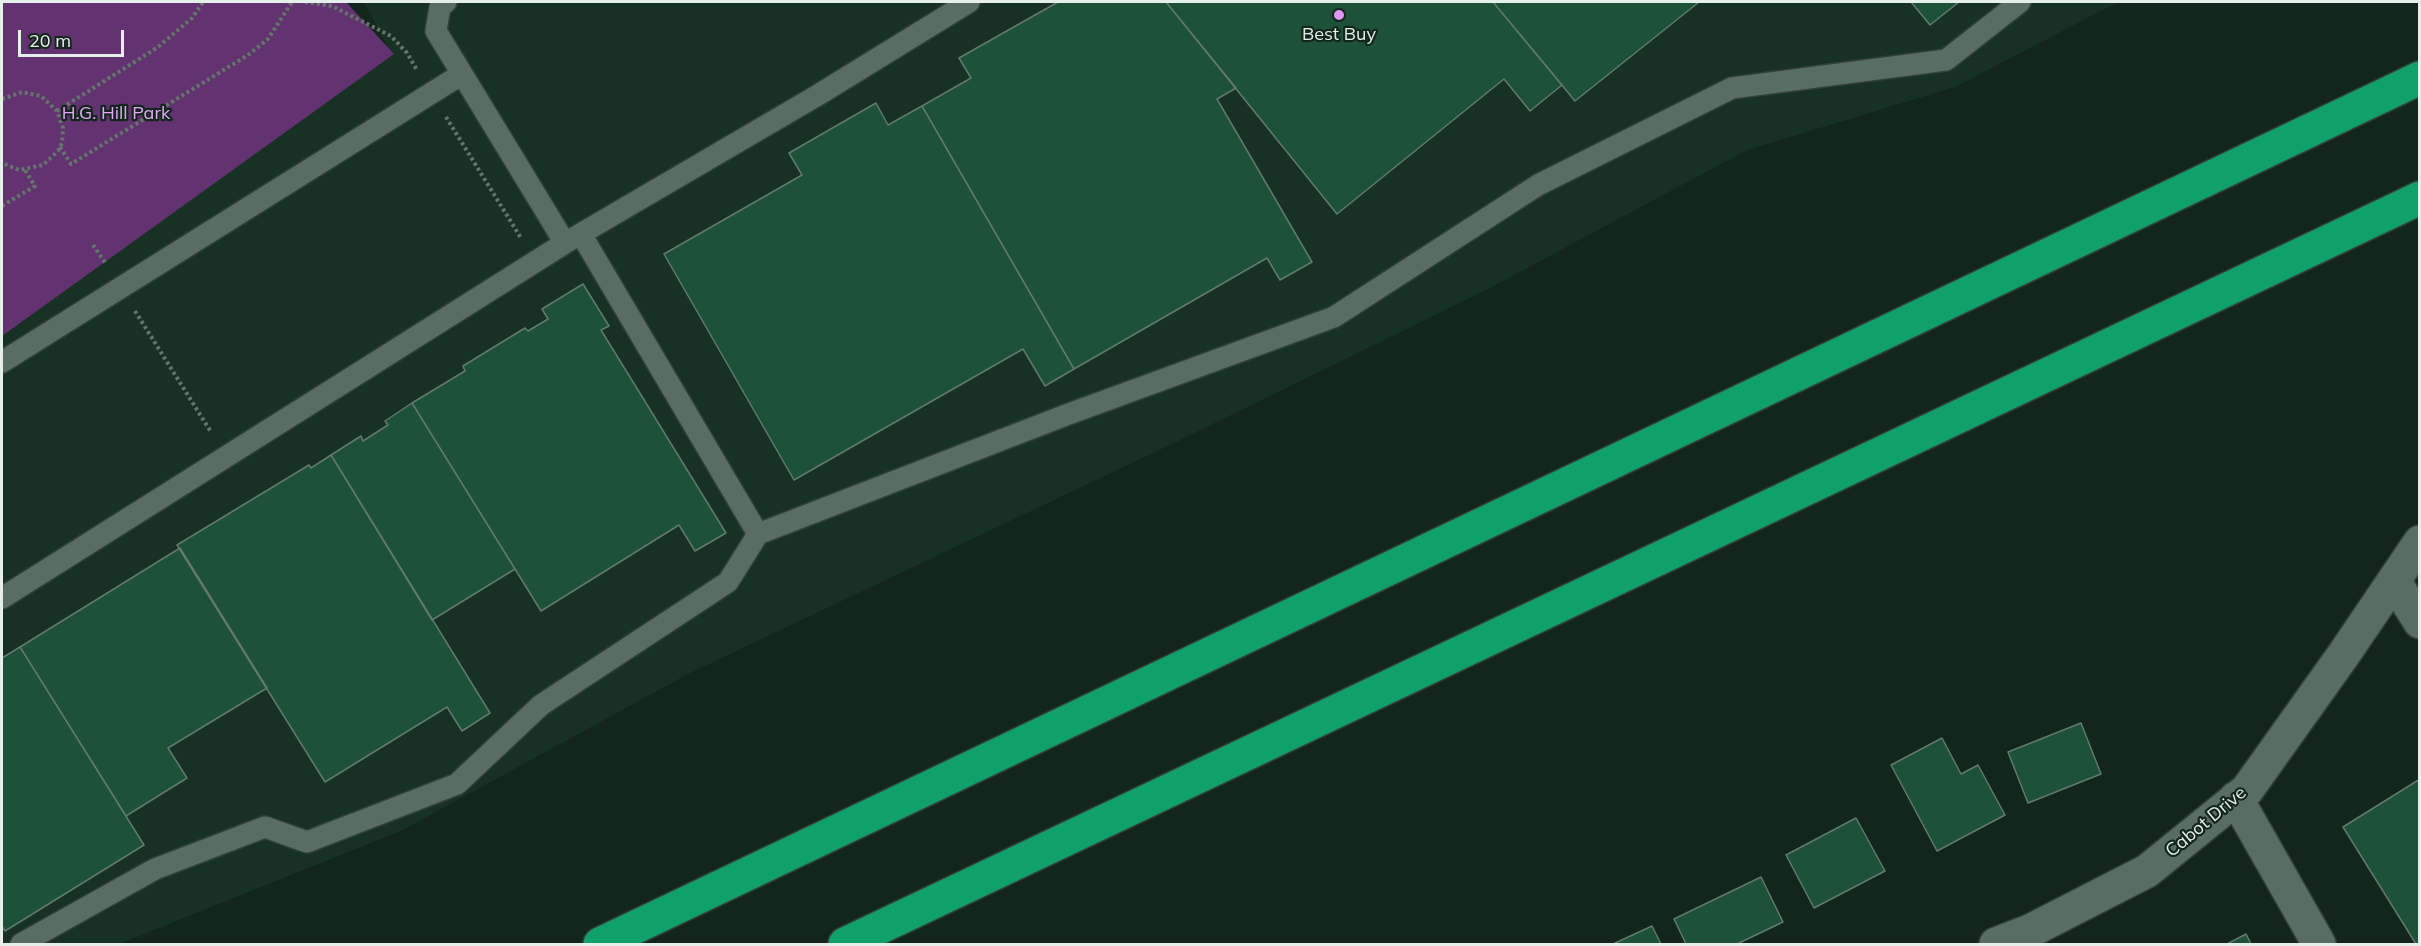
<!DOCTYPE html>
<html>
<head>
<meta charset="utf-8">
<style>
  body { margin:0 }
  #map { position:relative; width:2421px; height:946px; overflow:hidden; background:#13261c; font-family:Mulish,sans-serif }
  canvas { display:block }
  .frame { position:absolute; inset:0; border:3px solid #e4f0e9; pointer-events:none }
  .scale { position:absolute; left:18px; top:30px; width:106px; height:27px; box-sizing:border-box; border:3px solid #e4f0e9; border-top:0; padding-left:8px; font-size:18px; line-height:21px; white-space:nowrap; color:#e4f0e9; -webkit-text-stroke:4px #13261c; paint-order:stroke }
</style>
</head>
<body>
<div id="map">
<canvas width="2421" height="946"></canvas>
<div class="frame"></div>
<div class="scale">20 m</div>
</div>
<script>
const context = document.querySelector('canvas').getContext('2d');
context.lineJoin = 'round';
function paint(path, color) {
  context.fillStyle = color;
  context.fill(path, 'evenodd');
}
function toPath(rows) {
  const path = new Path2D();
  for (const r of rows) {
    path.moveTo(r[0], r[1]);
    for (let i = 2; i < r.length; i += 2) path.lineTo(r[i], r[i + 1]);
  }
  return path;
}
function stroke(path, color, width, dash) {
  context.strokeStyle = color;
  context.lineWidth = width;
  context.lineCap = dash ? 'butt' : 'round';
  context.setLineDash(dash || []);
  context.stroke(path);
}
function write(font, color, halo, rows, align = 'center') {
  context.font = font + ' Mulish,sans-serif';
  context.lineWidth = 4.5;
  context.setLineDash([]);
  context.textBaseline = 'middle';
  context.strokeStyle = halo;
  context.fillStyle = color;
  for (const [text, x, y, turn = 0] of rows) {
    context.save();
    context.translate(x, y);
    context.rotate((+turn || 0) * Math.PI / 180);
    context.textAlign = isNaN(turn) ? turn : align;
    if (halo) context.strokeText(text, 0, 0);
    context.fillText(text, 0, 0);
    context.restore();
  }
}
paint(toPath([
  [364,2,2118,2,1955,87,1747,150,1490,288,1174,443,688,674,401,831,119,944,2,944,2,280,387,46]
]), '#173224');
paint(toPath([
  [2,2,346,2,394,54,2,336]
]), '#623370');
const building = toPath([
  [1058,2,1166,2,1236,88,1217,99,1312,262,1280,280,1267,258,1074,369,922,106,971,78,959,58,1058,2],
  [1166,2,1493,2,1562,85,1530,111,1504,79,1337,214,1166,2],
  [1493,2,1699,2,1575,101,1493,2],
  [1911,2,1959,2,1930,25,1911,2],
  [876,103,888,125,922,106,1074,369,1045,386,1023,349,794,480,664,254,802,175,789,153,876,103],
  [583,284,609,326,601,330,726,533,695,551,679,525,541,611,412,403,465,371,463,366,525,328,528,331,548,319,542,309,583,284],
  [412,403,515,569,432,620,331,455,361,436,363,441,388,425,385,421,412,403],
  [331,455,490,713,462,731,447,707,325,782,177,545,309,465,311,468,331,455],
  [180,548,267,688,168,748,187,778,126,816,20,647,180,548],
  [20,647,144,845,5,931,2,926,2,658,20,647],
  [2081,723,2101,774,2028,803,2008,752,2081,723],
  [1942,738,1961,774,1978,765,2005,815,1937,851,1891,765,1942,738],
  [2420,779,2420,944,2416,944,2343,827,2420,779],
  [1856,818,1885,871,1814,908,1786,855,1856,818],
  [1761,877,1783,922,1737,944,1686,944,1674,919,1761,877],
  [1652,926,1661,944,1613,944,1652,926],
  [2246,934,2251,944,2227,944,2246,934]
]);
paint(building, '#1d5239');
stroke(building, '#63796d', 1.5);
const lane = toPath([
  [446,2,440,7,436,31,565,243],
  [581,234,758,534,1066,415,1334,317,1538,185,1732,88,1946,60,2020,2],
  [2,362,462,74],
  [2,598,565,243,818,95,969,2],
  [21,944,155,869,265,827,307,842,457,784,541,705,728,582,758,534]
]);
const street = toPath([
  [2394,581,2420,622],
  [2236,798,2319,944]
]);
const secondary = toPath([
  [1996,944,2030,931,2147,871,2247,790,2344,654,2420,542]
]);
const highway = toPath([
  [600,944,2420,78],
  [845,944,2420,198]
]);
stroke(lane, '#334039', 24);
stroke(street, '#334039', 36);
stroke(secondary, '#334039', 36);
stroke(highway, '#334039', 36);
stroke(toPath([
  [305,2,332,6,391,36,407,53,417,70],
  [2,99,22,92,41,96,57,111,63,128,62,143,58,151,43,165,19,170,2,163],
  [57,111,158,47,192,18,203,2],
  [446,117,521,238],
  [60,147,71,164,248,55,268,39,292,2],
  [2,206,35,186,25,170],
  [93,245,106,264],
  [135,311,211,432]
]), '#64756c', 4, [3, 3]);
stroke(lane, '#596e62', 21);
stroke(street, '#596e62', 33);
stroke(secondary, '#596e62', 33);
stroke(highway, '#10a069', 33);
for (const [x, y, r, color] of [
  [1339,15,6,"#de98f2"]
]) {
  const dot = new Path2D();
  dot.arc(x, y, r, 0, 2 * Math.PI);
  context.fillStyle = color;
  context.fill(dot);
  stroke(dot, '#13261c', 2);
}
write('18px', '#e4f0e9', '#13261c', [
  ["Best Buy",1339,35]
]);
write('18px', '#e3a9f4', '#13261c', [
  ["H.G. Hill Park",116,114]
]);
write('18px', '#e4f0e9', '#13261c', [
  ["Cabot Drive",2206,822,-40]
]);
</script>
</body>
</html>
